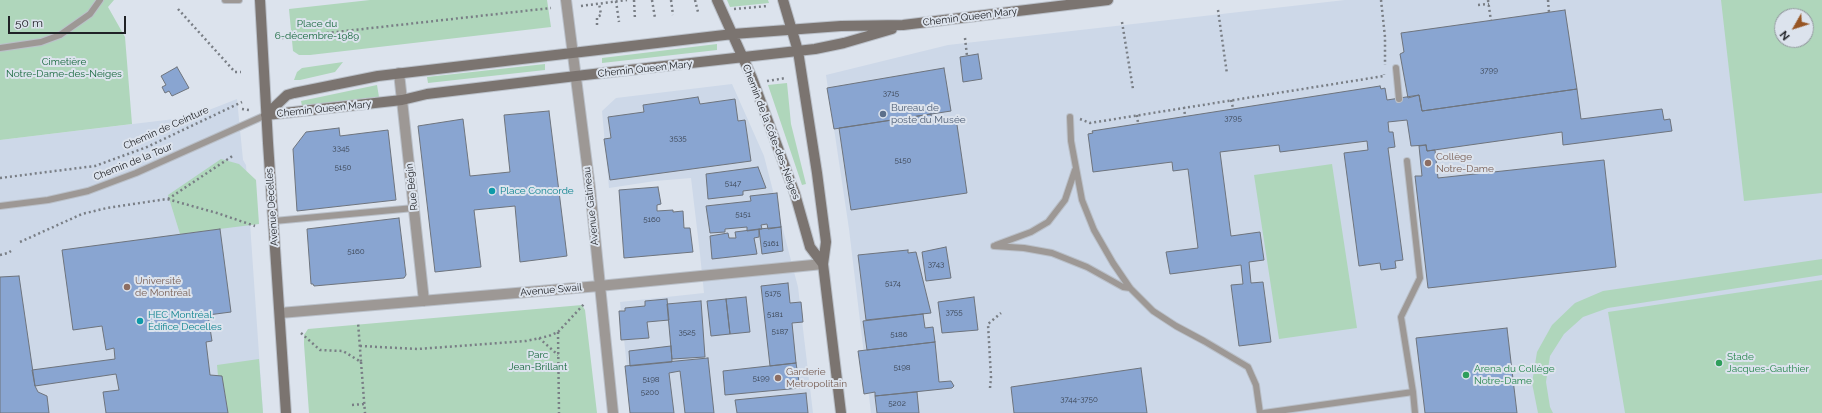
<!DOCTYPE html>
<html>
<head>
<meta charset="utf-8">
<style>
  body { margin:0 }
  #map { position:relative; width:1822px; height:413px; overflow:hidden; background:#dce3ed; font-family:Raleway,sans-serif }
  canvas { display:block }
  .north { position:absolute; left:1774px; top:8px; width:40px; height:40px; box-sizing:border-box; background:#dce3ed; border:1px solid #91969d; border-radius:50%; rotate:231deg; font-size:11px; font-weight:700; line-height:16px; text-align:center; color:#202226 }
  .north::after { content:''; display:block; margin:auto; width:14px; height:18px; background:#975523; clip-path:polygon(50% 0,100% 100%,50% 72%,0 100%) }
  .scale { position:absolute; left:8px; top:16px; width:118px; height:18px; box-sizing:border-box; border:2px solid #202226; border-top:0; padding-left:5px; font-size:12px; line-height:14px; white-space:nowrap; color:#202226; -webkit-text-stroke:3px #dce3ed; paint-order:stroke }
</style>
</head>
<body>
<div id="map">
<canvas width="1822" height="413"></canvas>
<div class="north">N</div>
<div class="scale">50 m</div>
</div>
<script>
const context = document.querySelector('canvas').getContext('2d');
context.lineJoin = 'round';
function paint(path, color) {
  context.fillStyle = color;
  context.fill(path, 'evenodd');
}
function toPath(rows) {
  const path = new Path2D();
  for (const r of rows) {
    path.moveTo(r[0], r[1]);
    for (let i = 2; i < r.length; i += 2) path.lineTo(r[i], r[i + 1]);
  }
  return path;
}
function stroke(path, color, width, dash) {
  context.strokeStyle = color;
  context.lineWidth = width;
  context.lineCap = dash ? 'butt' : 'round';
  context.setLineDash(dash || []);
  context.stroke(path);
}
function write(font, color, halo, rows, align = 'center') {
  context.font = font + ' Raleway,sans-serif';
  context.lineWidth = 4;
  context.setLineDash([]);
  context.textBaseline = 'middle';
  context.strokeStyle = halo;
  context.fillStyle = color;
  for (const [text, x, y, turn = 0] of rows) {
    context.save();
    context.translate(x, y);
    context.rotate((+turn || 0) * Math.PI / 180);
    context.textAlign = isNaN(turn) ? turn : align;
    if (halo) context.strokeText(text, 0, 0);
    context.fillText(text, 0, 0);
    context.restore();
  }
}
paint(toPath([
  [1345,0,1822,0,1822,413,871,413,849,229,826,75,948,45],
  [1782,16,1806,16,1806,40,1782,40],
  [732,84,764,156,788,249,798,287,813,413,632,413,620,302,704,293,700,254,691,178,655,181,609,188,602,111,616,98],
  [237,99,243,160,246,165,263,413,0,413,0,140,191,117]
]), '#cdd8e8');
paint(toPath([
  [0,0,114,0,108,7,125,37,132,124,0,140],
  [370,0,547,0,551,27,310,55,299,55,293,51,289,9],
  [727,0,768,0,769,3,730,7],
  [1721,0,1822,0,1822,193,1744,201],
  [1782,16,1806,16,1806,40,1782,40],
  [717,44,717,50,602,63,602,58],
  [343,62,335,72,300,80,294,80,297,72,302,68],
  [545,64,545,70,428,83,427,77],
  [787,83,791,124,806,184,802,185,768,85],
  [377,85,379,97,302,106,301,101],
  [221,159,239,164,256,180,259,224,180,234,168,195],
  [1332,164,1357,328,1279,339,1254,175],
  [1822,259,1822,275,1608,308,1583,317,1564,334,1550,356,1546,382,1550,407,1553,413,1538,413,1532,383,1537,352,1552,325,1575,303,1603,291],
  [1822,280,1822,413,1625,413,1608,312],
  [582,305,585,310,597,413,309,413,304,344,304,335,308,329],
  [259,359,263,413,228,413,222,376,218,376,217,365]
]), '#afd6bb');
const building = toPath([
  [1565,10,1577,89,1422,111,1419,95,1408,98,1400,54,1404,52,1401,33,1565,10],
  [978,54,982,79,963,82,960,57,978,54],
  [177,67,189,88,172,96,169,91,165,93,162,87,166,85,161,76,177,67],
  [944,68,951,111,834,129,827,88,944,68],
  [1380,86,1381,89,1385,88,1387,100,1419,95,1422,111,1577,89,1581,119,1662,109,1664,120,1670,119,1672,131,1563,145,1562,132,1427,151,1426,145,1411,146,1407,120,1388,122,1389,132,1393,132,1395,147,1388,148,1403,260,1395,261,1396,268,1381,270,1380,263,1359,266,1344,153,1368,150,1367,141,1280,152,1279,145,1220,152,1231,236,1260,232,1264,260,1249,262,1251,283,1263,282,1271,342,1239,346,1231,285,1243,284,1241,265,1170,274,1166,252,1198,248,1188,169,1173,171,1172,162,1093,172,1088,134,1093,133,1092,131,1380,86],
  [698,97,700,104,735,99,738,121,745,120,751,161,610,180,604,139,611,138,608,117,644,112,643,105,698,97],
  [549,111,567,256,520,262,515,206,474,210,481,267,435,272,418,126,463,119,470,176,510,172,504,115,549,111],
  [931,114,932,121,956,118,967,193,851,210,839,128,931,114],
  [339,128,340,136,388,130,396,200,297,211,293,149,306,132,339,128],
  [1426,145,1427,151,1435,150,1438,178,1604,160,1616,267,1428,288,1415,176,1422,176,1419,146,1426,145],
  [758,167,766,188,743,191,743,195,708,199,706,174,758,167],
  [658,187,661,204,657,205,657,211,673,210,673,212,683,211,684,228,690,228,693,252,624,258,619,190,658,187],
  [777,193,781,227,768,229,767,224,761,225,762,229,747,231,747,227,725,229,725,232,710,233,706,206,751,201,750,196,777,193],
  [399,218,406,275,404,278,314,286,313,284,311,284,307,229,399,218],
  [781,227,783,251,762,254,759,229,781,227],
  [220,229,231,312,208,315,212,341,206,342,210,375,222,376,228,413,106,413,103,392,119,390,116,374,35,386,32,370,115,359,114,348,106,350,102,326,73,330,62,250,220,229],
  [759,229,759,237,754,238,757,254,712,259,710,236,728,233,729,238,736,238,735,232,759,229],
  [946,247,951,278,926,281,922,252,946,247],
  [908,250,908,253,916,252,931,313,866,320,858,255,908,250],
  [19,276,35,386,38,392,47,396,49,413,0,413,0,277,19,276],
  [788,283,790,303,801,302,803,322,792,323,796,363,770,366,761,286,788,283],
  [746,297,750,332,730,334,726,299,746,297],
  [974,297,978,330,942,333,938,302,974,297],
  [667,299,669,320,647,322,649,338,621,340,619,311,625,311,625,308,645,306,645,301,667,299],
  [726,299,730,334,711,336,707,301,726,299],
  [701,301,705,357,672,359,667,304,701,301],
  [923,314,925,328,933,327,935,342,867,350,863,321,923,314],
  [1507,328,1517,413,1425,413,1416,338,1507,328],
  [935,342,939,382,951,381,954,386,952,388,875,396,875,392,864,394,858,351,935,342],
  [671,346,672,362,630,366,629,351,671,346],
  [708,358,714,413,685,413,680,371,669,373,674,413,630,413,625,366,708,358],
  [796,363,800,388,725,395,723,371,796,363],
  [1141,368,1147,413,1014,413,1011,387,1141,368],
  [917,392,919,413,877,413,875,396,917,392],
  [806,393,808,413,737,413,735,400,806,393]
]);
paint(building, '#89a5d1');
stroke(building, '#6e747d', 1);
const lane = toPath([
  [225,0,239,0],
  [0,48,41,42,60,35,90,14,100,0],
  [1396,68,1399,99],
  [1070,117,1071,141,1082,200,1094,230,1113,263,1130,288,1153,311,1176,326,1204,341,1248,367,1256,385,1260,413],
  [1407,161,1420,278,1401,317,1413,392],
  [0,206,48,200,88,191,136,173,266,115],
  [274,221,414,208],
  [996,245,1031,232,1048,222,1065,200,1075,170],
  [994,246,1024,248,1052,253,1087,267,1123,287,1130,288],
  [1264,413,1413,392,1415,413]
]);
const street = toPath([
  [566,0,590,188,613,413],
  [399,73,424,301],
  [280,313,599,286,823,264]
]);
const secondary = toPath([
  [260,0,268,143,286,413],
  [717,0,752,78,795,194,810,247,823,264],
  [783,0,798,51,817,173,826,242,823,264,841,413],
  [266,115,287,95,294,93,378,76,733,34,841,26,903,25,1108,0],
  [266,115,402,100,427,94,576,76,815,49,844,43,892,29]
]);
stroke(lane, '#bac0c9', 8);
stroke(street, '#bac0c9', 12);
stroke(secondary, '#bac0c9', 12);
stroke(toPath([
  [634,0,635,20],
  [652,0,655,18],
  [671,0,673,15],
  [695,0,698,12],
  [1381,0,1385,37,1385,65],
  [1488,0,1491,21],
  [1548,0,1549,12],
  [616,1,619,22],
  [1478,5,1489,4],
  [581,6,627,0],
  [178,9,235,72,241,72],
  [734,9,768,6],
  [1218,10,1227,74],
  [1122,22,1133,89],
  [597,25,597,17,601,15,599,3],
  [282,38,551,8],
  [965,38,967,56],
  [767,81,786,78],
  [1231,100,1233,108],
  [1184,107,1185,116],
  [242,109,249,110],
  [1137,115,1138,123],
  [1080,119,1090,123,1384,76,1384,74],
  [0,178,95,166,147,147,242,102],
  [168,199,234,155],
  [20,242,82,214,107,208,167,199,217,213,255,226],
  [0,255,8,253,11,251],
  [558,332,559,413],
  [301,333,320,350,343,351,361,362,358,322],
  [539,338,558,355],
  [360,346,418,349,526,341,549,336,558,332,585,303],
  [361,362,365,413],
  [990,388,991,377,988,324,1001,313],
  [352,405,364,404]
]), '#797e85', 2.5, [2, 3]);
stroke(lane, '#9d9895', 6);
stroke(street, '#9d9895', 10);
stroke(secondary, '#7b7470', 10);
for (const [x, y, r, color] of [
  [883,114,4,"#5c6f8a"],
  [1428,163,4,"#8d6e63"],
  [492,191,4,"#0f9aa8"],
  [127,287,4,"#8d6e63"],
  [140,321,4,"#0f9aa8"],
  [1719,363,4,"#2e9e5b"],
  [1466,375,4,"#2e9e5b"],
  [778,378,4,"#8d6e63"]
]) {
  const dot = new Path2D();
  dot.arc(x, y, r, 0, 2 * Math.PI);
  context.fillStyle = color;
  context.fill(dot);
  stroke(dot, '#dce3ed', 1.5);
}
write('8px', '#3a4351', null, [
  ["3799",1489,71],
  ["3715",891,94],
  ["3795",1233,119],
  ["3535",678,139],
  ["3345",341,149],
  ["5150",903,161],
  ["5150",343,168],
  ["5147",733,184],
  ["5151",743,215],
  ["5160",652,220],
  ["5161",771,244],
  ["5160",356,252],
  ["3743",936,265],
  ["5174",893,284],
  ["5175",773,294],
  ["3755",954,313],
  ["5181",775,315],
  ["5187",780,332],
  ["3525",687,333],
  ["5186",899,335],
  ["5198",902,368],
  ["5199",761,379],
  ["5198",651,380],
  ["5200",650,393],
  ["3744-3750",1079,400],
  ["5202",897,404]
]);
write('10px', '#202226', '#dce3ed', [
  ["Chemin Queen Mary",970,17,-7],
  ["Chemin Queen Mary",645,69,-6],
  ["Chemin Queen Mary",324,109,-6],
  ["Chemin de Ceinture",166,128,-24],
  ["Chemin de la Côte-des-Neiges",771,132,69],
  ["Chemin de la Tour",133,162,-22],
  ["Rue Bégin",412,187,-96],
  ["Avenue Gatineau",591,206,-96],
  ["Avenue Decelles",272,207,-94],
  ["Avenue Swail",551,290,-5]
]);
write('10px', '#16673c', '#dce3ed', [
  ["Place du",317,24],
  ["6-décembre-1989",317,36],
  ["Cimetière",64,62],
  ["Notre-Dame-des-Neiges",64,74],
  ["Parc",538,355],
  ["Jean-Brillant",538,367]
]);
write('10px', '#4e5e75', '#dce3ed', [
  ["Bureau de",891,108],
  ["poste du Musée",891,120]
], 'left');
write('10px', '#785e54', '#dce3ed', [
  ["Collège",1436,157],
  ["Notre-Dame",1436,169],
  ["Université",135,281],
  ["de Montréal",135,293],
  ["Garderie",786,372],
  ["Metropolitain",786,384]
], 'left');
write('10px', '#0d838f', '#dce3ed', [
  ["Place Concorde",500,191],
  ["HEC Montréal,",148,315],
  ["Édifice Decelles",148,327]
], 'left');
write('10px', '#27864d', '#dce3ed', [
  ["Stade",1727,357],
  ["Jacques-Gauthier",1727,369],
  ["Arena du Collège",1474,369],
  ["Notre-Dame",1474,381]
], 'left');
</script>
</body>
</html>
